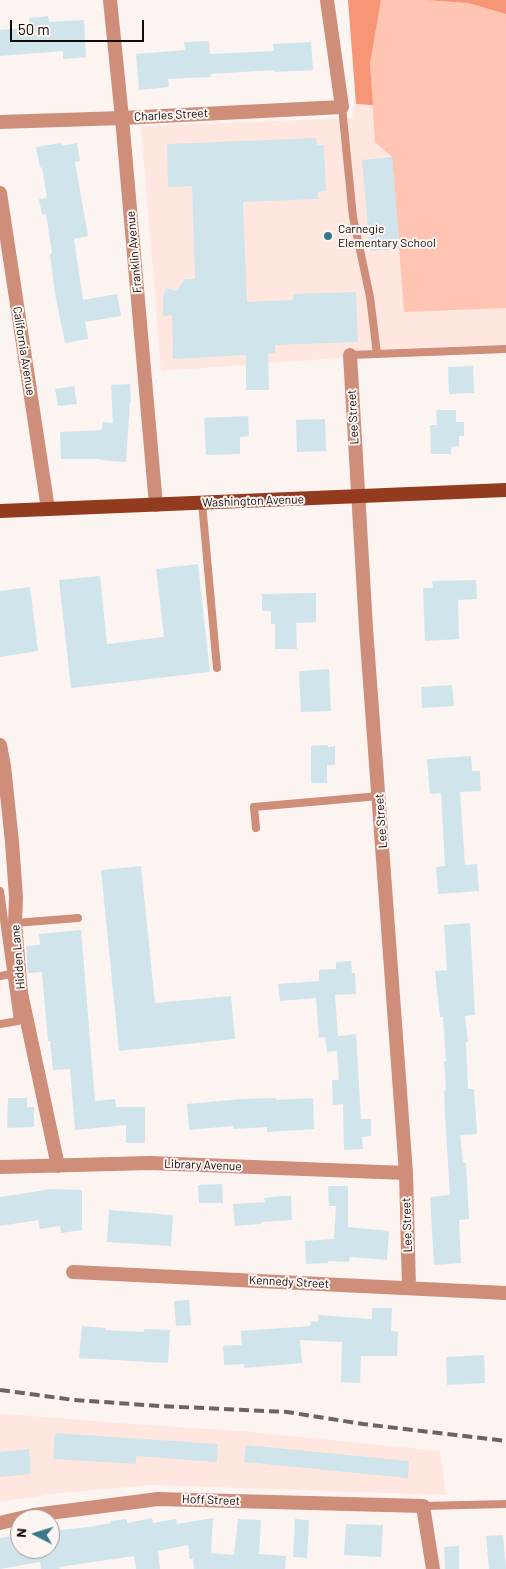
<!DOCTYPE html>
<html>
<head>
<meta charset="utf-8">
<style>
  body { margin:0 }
  #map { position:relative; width:506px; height:1569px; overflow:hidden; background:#fcf4f1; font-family:Barlow,sans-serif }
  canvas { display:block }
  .north { position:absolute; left:10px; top:1509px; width:50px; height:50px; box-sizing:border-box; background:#fcf4f1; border:1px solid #9e9794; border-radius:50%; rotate:275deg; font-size:14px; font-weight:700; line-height:20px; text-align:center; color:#110b09 }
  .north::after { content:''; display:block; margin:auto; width:18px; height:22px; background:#37798b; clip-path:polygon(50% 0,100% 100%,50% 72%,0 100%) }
  .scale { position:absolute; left:10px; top:20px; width:134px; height:22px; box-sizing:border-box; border:2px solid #110b09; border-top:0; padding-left:6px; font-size:15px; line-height:18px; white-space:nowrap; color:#110b09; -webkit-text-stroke:4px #fcf4f1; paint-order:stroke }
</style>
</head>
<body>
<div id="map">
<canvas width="506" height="1569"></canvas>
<div class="north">N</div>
<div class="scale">50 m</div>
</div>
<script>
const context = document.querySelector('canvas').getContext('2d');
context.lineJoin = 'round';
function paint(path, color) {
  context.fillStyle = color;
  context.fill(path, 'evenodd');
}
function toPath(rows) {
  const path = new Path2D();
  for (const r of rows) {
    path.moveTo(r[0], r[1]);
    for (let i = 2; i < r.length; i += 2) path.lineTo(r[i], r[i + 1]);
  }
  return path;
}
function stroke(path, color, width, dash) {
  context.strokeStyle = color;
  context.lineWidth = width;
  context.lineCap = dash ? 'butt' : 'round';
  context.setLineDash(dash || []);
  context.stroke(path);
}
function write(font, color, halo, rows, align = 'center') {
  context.font = font + ' Barlow,sans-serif';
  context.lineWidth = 4;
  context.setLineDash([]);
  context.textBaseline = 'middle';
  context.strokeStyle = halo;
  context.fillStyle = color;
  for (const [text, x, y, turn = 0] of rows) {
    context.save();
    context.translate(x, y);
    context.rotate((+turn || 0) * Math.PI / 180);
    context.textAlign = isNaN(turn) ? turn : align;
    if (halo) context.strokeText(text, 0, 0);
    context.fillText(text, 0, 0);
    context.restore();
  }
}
paint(toPath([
  [367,0,506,0,506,346,161,371,141,126,352,118],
  [0,1414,8,1414,131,1424,241,1431,440,1451,446,1495,151,1485,61,1493,0,1502]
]), '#ffe7e0');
paint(toPath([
  [381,0,425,0,468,3,506,14,506,308,404,312,392,157,375,142,370,64]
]), '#ffc4b2');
paint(toPath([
  [348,0,381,0,370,64,373,105,356,104],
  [425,0,506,0,506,14,468,3]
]), '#f79577');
paint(toPath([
  [48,16,49,22,84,20,86,57,63,59,63,51,0,56,0,30,29,28,29,18],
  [209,41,210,54,274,51,273,44,311,42,313,70,275,72,274,70,210,74,211,77,168,79,169,87,139,90,136,54,185,50,184,42],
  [316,138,317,145,324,145,326,191,318,192,318,199,243,202,247,302,293,300,293,294,356,292,358,342,275,345,275,353,268,354,269,390,246,390,246,355,173,359,172,315,163,316,163,296,166,288,177,291,185,279,195,279,192,186,168,187,167,144],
  [61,143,62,146,77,143,80,161,75,162,88,236,74,239,83,300,117,294,121,316,85,322,88,339,65,343,55,294,50,254,52,253,46,214,42,215,39,199,47,198,42,167,40,168,36,147],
  [392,157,400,249,370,251,362,160],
  [473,366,474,393,449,394,448,367],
  [130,384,131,402,130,402,126,462,100,460,100,459,61,459,60,432,102,430,103,422,113,423,111,385],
  [74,386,77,404,58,406,55,389],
  [436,410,456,410,456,422,464,422,464,436,459,436,459,446,451,447,451,454,431,454,430,425,437,425],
  [248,416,249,436,240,437,240,454,206,455,204,418],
  [325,419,326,451,297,452,296,420],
  [198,564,210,672,71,688,59,580,100,576,107,644,164,637,156,569],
  [476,580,477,599,458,600,459,639,425,641,423,588,433,588,432,581],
  [30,587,38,651,0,657,0,591],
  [316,593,316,622,296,623,297,649,275,649,275,624,271,624,271,611,262,611,262,594],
  [329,669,331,711,301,712,299,671],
  [452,685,454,706,422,708,421,687],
  [328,745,328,747,335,746,335,765,327,765,327,783,311,783,311,746],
  [471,756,472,771,480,771,481,791,460,792,465,865,477,864,479,891,438,894,436,867,445,866,441,793,430,794,427,759],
  [141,866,155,1003,231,996,235,1039,119,1051,101,870],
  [470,923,475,1015,465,1016,468,1042,466,1042,468,1089,474,1089,477,1134,460,1135,463,1163,466,1163,469,1219,459,1220,461,1263,434,1265,430,1197,450,1195,445,1116,444,1091,446,1091,444,1061,446,1061,443,1017,440,1017,435,971,447,970,444,925],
  [81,930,95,1101,115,1099,116,1107,145,1107,145,1143,126,1143,126,1125,75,1130,70,1069,53,1070,50,1041,48,1041,42,972,28,973,26,946,40,945,39,934],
  [351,961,352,973,355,973,356,994,335,995,338,1036,356,1034,361,1119,371,1119,371,1136,362,1137,363,1149,344,1150,343,1104,333,1105,332,1080,339,1080,337,1051,327,1052,325,1037,319,1038,316,998,280,1001,278,984,319,981,319,970,336,969,336,962],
  [8,1098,27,1098,27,1107,34,1107,34,1127,7,1128],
  [276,1098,276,1100,313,1098,314,1129,267,1132,267,1127,233,1129,233,1126,189,1130,187,1104,242,1099],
  [222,1184,223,1203,199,1203,198,1185],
  [328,1186,348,1186,348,1227,389,1231,387,1260,350,1257,349,1262,328,1261,328,1263,306,1264,305,1241,334,1239,336,1206,329,1206],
  [52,1189,82,1190,82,1230,61,1233,60,1226,40,1229,38,1220,0,1226,0,1197],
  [282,1196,291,1196,292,1220,261,1222,261,1224,235,1226,233,1204,265,1202,264,1198],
  [109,1210,173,1215,171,1246,107,1242],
  [189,1300,191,1325,176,1326,174,1301],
  [372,1308,392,1308,391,1331,398,1332,397,1356,361,1356,360,1383,341,1382,342,1342,300,1340,302,1363,244,1368,244,1364,224,1365,223,1346,242,1345,241,1331,310,1326,311,1321,318,1322,318,1315,372,1319],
  [82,1326,106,1328,106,1330,144,1332,144,1329,170,1330,168,1363,79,1358],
  [484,1355,485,1383,447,1385,446,1357],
  [55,1433,218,1444,217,1462,136,1456,136,1464,53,1459],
  [246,1445,409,1461,408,1478,244,1462],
  [29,1449,31,1474,0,1477,0,1452],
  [152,1518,153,1523,176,1519,177,1524,213,1518,211,1553,234,1555,238,1519,261,1520,259,1554,286,1556,285,1569,194,1569,193,1559,190,1559,188,1545,158,1551,160,1569,136,1569,134,1556,59,1567,60,1569,41,1569,40,1562,0,1569,0,1538,20,1535,20,1549,50,1549,50,1531,88,1527,111,1523,110,1521,127,1519,127,1523],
  [295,1519,309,1520,307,1558,293,1557],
  [346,1524,383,1525,381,1557,344,1555],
  [503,1535,506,1569,489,1569,486,1536],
  [459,1546,459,1569,445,1569,444,1547]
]), '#d0e5eb');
stroke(toPath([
  [342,107,353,217,370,297,377,354],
  [350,355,506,349],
  [202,503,217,668],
  [256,828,254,807,379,796],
  [0,891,18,1021,0,1024],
  [15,923,78,918],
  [0,976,11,974],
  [423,1506,506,1504]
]), '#ce8e7a', 8);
stroke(toPath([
  [110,0,122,118,156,505],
  [0,122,122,118,342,107,327,0],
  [0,193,48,509],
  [350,355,366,628,406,1173,409,1288],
  [0,745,4,766,12,842,16,897,15,923,21,993,58,1166],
  [0,1167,150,1163,406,1173],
  [73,1272,506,1293],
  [0,1523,34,1515,158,1499,423,1506,433,1569]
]), '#ce8e7a', 14);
stroke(toPath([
  [0,511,506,490]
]), '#933b1f', 14);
stroke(toPath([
  [0,1390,74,1400,160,1406,287,1412,363,1424,506,1441]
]), '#6b6562', 4, [10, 5]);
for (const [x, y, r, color] of [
  [328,236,5,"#37798b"]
]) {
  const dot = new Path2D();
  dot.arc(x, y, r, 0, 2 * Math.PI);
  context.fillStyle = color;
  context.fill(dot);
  stroke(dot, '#fcf4f1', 2);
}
write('12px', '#110b09', '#fcf4f1', [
  ["Charles Street",171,115,-3],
  ["Franklin Avenue",134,252,-95],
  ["California Avenue",24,351,81],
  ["Lee Street",353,417,-93],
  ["Washington Avenue",253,501,-2],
  ["Lee Street",381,821,-94],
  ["Hidden Lane",18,957,-95],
  ["Library Avenue",203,1165,2],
  ["Lee Street",407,1225,-92],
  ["Kennedy Street",289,1282,3],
  ["Hoff Street",211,1500,2]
]);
write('12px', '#110b09', '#fcf4f1', [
  ["Carnegie",338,229],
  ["Elementary School",338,243]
], 'left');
</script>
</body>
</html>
